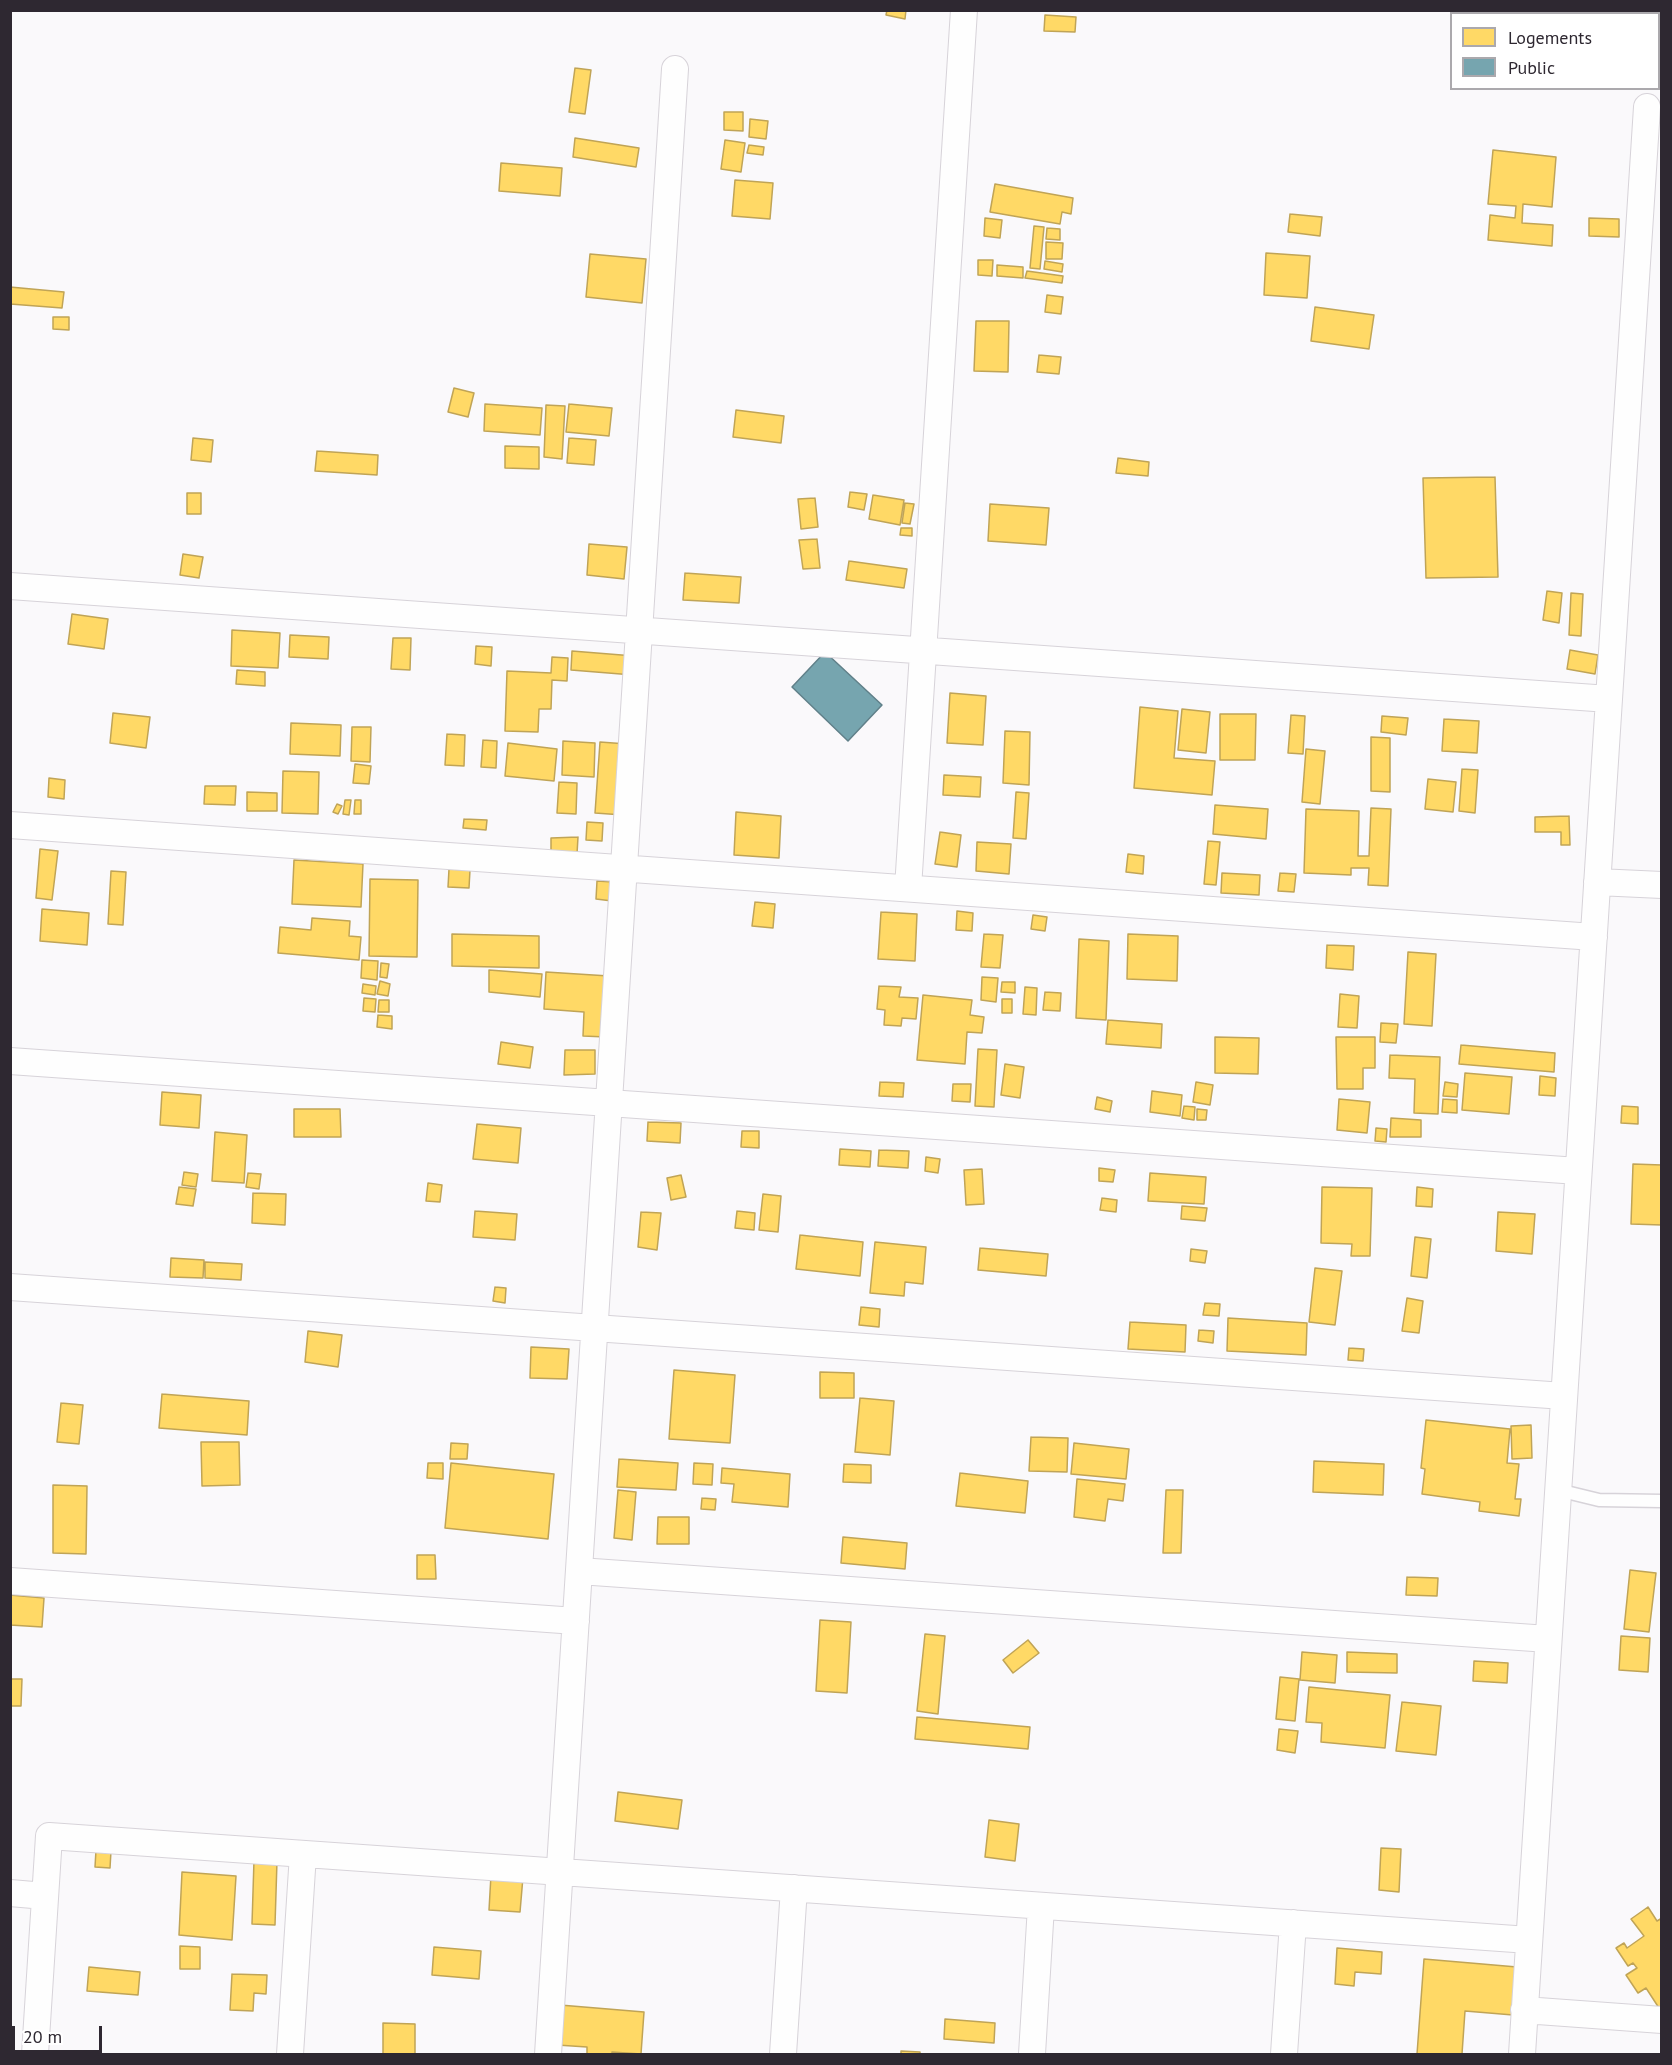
<!DOCTYPE html>
<html>
<head>
<meta charset="utf-8">
<style>
  body { margin:0 }
  #map { position:relative; width:1672px; height:2065px; overflow:hidden; background:#faf9fb; font-family:"PT Sans",sans-serif }
  canvas { display:block }
  .frame { position:absolute; inset:0; border:12px solid #2e2831; pointer-events:none }
  .legend { position:absolute; left:1450px; top:12px; width:210px; height:78px; box-sizing:border-box; background:#fff; border:2px solid #aba9ad; margin:0; padding:8px 10px; list-style:none; font-size:18px; color:#2e2831 }
  .legend li { display:flex; align-items:center; gap:12px; height:30px }
  .legend b { width:30px; border:2px solid #aba9ad }
  .scale { position:absolute; left:12px; top:2026px; width:90px; height:27px; box-sizing:border-box; border:3px solid #2e2831; border-top:0; padding-left:8px; font-size:18px; line-height:21px; white-space:nowrap; color:#2e2831; -webkit-text-stroke:4px #fff; paint-order:stroke }
</style>
</head>
<body>
<div id="map">
<canvas width="1672" height="2065"></canvas>
<div class="frame"></div>
<ul class="legend">
<li><b style="height:16px;background:#ffd966"></b>Logements</li>
<li><b style="height:16px;background:#76a5af"></b>Public</li>
</ul>
<div class="scale">20 m</div>
</div>
<script>
const context = document.querySelector('canvas').getContext('2d');
context.lineJoin = 'round';
function paint(path, color) {
  context.fillStyle = color;
  context.fill(path, 'evenodd');
}
function toPath(rows) {
  const path = new Path2D();
  for (const r of rows) {
    path.moveTo(r[0], r[1]);
    for (let i = 2; i < r.length; i += 2) path.lineTo(r[i], r[i + 1]);
  }
  return path;
}
function stroke(path, color, width, dash) {
  context.strokeStyle = color;
  context.lineWidth = width;
  context.lineCap = dash ? 'butt' : 'round';
  context.setLineDash(dash || []);
  context.stroke(path);
}
const homes = toPath([
  [887,10,906,10,905,19,886,15,887,10],
  [1045,15,1076,17,1075,32,1044,31,1045,15],
  [575,68,591,70,585,114,569,112,575,68],
  [724,112,743,112,743,131,724,130,724,112],
  [750,119,768,121,766,139,749,137,750,119],
  [575,138,639,148,636,167,573,157,575,138],
  [725,140,745,143,741,172,721,169,725,140],
  [749,145,764,147,763,155,747,153,749,145],
  [1493,150,1556,157,1552,207,1523,204,1522,223,1553,225,1552,246,1488,240,1490,215,1515,218,1516,206,1488,204,1493,150],
  [501,163,562,168,560,196,499,191,501,163],
  [735,180,773,183,770,219,732,216,735,180],
  [995,184,1073,198,1071,214,1062,212,1060,224,990,212,995,184],
  [1290,214,1322,217,1320,236,1288,232,1290,214],
  [985,218,1002,220,1000,238,984,236,985,218],
  [1589,218,1619,219,1619,237,1589,236,1589,218],
  [1034,226,1044,227,1040,269,1030,268,1034,226],
  [1047,228,1060,229,1060,240,1046,239,1047,228],
  [1046,242,1063,243,1062,259,1046,259,1046,242],
  [1266,253,1310,256,1307,298,1264,295,1266,253],
  [590,254,646,259,642,303,586,297,590,254],
  [978,260,993,260,992,276,978,275,978,260],
  [1045,261,1063,264,1062,272,1044,269,1045,261],
  [997,265,1023,267,1023,278,997,276,997,265],
  [1027,271,1063,276,1062,283,1025,278,1027,271],
  [10,287,64,292,62,308,10,304,10,287],
  [1047,295,1063,297,1061,314,1045,312,1047,295],
  [1315,307,1374,315,1369,349,1311,341,1315,307],
  [53,317,69,317,69,330,53,329,53,317],
  [976,321,1009,321,1008,372,974,371,976,321],
  [1039,355,1061,357,1059,374,1037,372,1039,355],
  [454,388,474,393,468,417,448,412,454,388],
  [485,404,542,408,540,435,484,431,485,404],
  [569,404,612,408,609,436,566,432,569,404],
  [546,405,565,406,562,459,544,457,546,405],
  [736,410,784,416,781,443,733,437,736,410],
  [193,438,213,440,211,462,191,460,193,438],
  [569,438,596,440,594,465,567,463,569,438],
  [505,446,539,447,539,469,505,468,505,446],
  [317,451,378,455,377,475,315,471,317,451],
  [1118,458,1149,462,1148,476,1116,473,1118,458],
  [1495,477,1498,577,1426,578,1423,478,1495,477],
  [850,492,867,494,864,510,848,507,850,492],
  [187,493,201,493,201,514,187,514,187,493],
  [873,495,904,500,900,525,869,519,873,495],
  [815,498,818,527,801,529,798,499,815,498],
  [905,503,914,504,910,524,902,523,905,503],
  [990,504,1049,508,1046,545,988,541,990,504],
  [901,528,912,528,912,536,900,535,901,528],
  [817,539,820,568,803,569,799,540,817,539],
  [589,544,627,547,624,579,587,575,589,544],
  [183,554,203,557,199,578,180,575,183,554],
  [849,561,907,569,904,588,846,580,849,561],
  [685,573,741,577,739,603,683,600,685,573],
  [1547,591,1562,593,1559,623,1543,620,1547,591],
  [1571,593,1583,594,1581,636,1569,635,1571,593],
  [72,614,108,619,104,649,68,644,72,614],
  [232,630,280,633,278,668,231,666,232,630],
  [290,635,329,637,328,659,289,657,290,635],
  [393,638,411,638,410,670,391,669,393,638],
  [476,646,492,647,491,666,475,664,476,646],
  [1570,650,1598,655,1595,674,1567,669,1570,650],
  [572,651,634,656,633,675,571,670,572,651],
  [552,657,568,658,567,681,552,680,551,709,539,709,538,732,505,731,507,671,551,673,552,657],
  [237,670,265,672,265,686,236,684,237,670],
  [950,693,986,696,983,745,947,743,950,693],
  [1140,707,1178,711,1174,758,1215,761,1212,795,1134,788,1140,707],
  [1182,709,1210,712,1206,753,1178,750,1182,709],
  [113,713,150,717,146,748,110,743,113,713],
  [1220,714,1256,714,1255,760,1220,760,1220,714],
  [1291,715,1305,716,1303,754,1288,753,1291,715],
  [1382,716,1408,718,1406,735,1381,732,1382,716],
  [1444,719,1479,721,1477,753,1442,751,1444,719],
  [291,723,341,725,340,756,290,754,291,723],
  [352,727,371,727,370,762,351,761,352,727],
  [1005,731,1030,732,1029,785,1003,783,1005,731],
  [447,734,465,735,464,766,445,765,447,734],
  [1371,737,1390,738,1390,792,1371,791,1371,737],
  [483,740,497,741,496,768,481,767,483,740],
  [563,741,595,743,594,777,562,775,563,741],
  [600,742,627,744,623,815,595,813,600,742],
  [508,743,557,749,554,781,505,776,508,743],
  [1306,749,1325,751,1320,804,1302,802,1306,749],
  [355,764,371,766,369,784,353,783,355,764],
  [1462,769,1478,770,1475,813,1459,811,1462,769],
  [283,771,319,772,318,814,282,813,283,771],
  [944,775,981,777,980,797,943,795,944,775],
  [49,778,65,780,64,799,48,797,49,778],
  [1428,779,1456,782,1453,812,1425,809,1428,779],
  [559,782,577,783,576,814,557,813,559,782],
  [205,786,236,786,235,805,204,804,205,786],
  [247,792,277,793,277,811,247,811,247,792],
  [1016,792,1029,793,1026,839,1013,838,1016,792],
  [345,800,351,800,349,815,343,814,345,800],
  [355,800,361,800,361,814,354,814,355,800],
  [337,804,342,806,338,814,333,812,337,804],
  [1215,805,1268,809,1266,839,1213,834,1215,805],
  [1371,808,1391,809,1388,886,1368,885,1369,868,1351,868,1351,875,1304,873,1306,809,1359,811,1358,856,1369,856,1371,808],
  [736,812,781,816,779,858,734,855,736,812],
  [1569,816,1570,845,1561,845,1561,832,1535,832,1535,817,1569,816],
  [464,819,487,820,486,830,463,828,464,819],
  [587,822,603,823,602,841,586,840,587,822],
  [940,832,961,835,957,867,935,864,940,832],
  [578,837,577,854,551,854,551,838,578,837],
  [1208,841,1220,842,1216,885,1204,884,1208,841],
  [977,842,1011,844,1009,874,976,871,977,842],
  [40,849,58,851,52,900,36,898,40,849],
  [1128,854,1144,856,1143,874,1126,872,1128,854],
  [294,860,363,864,361,907,292,904,294,860],
  [449,869,470,870,469,888,448,887,449,869],
  [111,871,126,872,123,925,108,924,111,871],
  [1222,873,1260,875,1259,895,1221,893,1222,873],
  [1280,873,1296,874,1294,892,1278,891,1280,873],
  [370,879,418,880,417,957,369,956,370,879],
  [597,881,613,882,612,901,596,899,597,881],
  [755,902,775,904,773,928,752,926,755,902],
  [42,909,89,913,87,945,40,941,42,909],
  [957,911,973,913,972,931,956,930,957,911],
  [881,912,917,914,915,961,878,959,881,912],
  [1033,915,1047,917,1045,931,1031,929,1033,915],
  [312,918,350,921,349,936,361,937,359,960,278,953,280,927,311,930,312,918],
  [452,934,539,936,539,968,452,966,452,934],
  [984,934,1003,935,1000,968,981,967,984,934],
  [1128,934,1178,936,1177,981,1127,979,1128,934],
  [1079,939,1109,941,1106,1020,1076,1018,1079,939],
  [1327,945,1354,946,1353,970,1326,968,1327,945],
  [1408,952,1436,954,1432,1026,1404,1024,1408,952],
  [362,960,378,961,377,980,361,978,362,960],
  [381,963,389,964,387,978,380,977,381,963],
  [489,970,542,974,540,997,489,992,489,970],
  [546,972,609,976,606,1037,583,1036,584,1012,544,1009,546,972],
  [982,977,998,978,996,1002,981,1000,982,977],
  [380,981,390,984,388,996,377,994,380,981],
  [1002,982,1015,982,1015,993,1001,992,1002,982],
  [363,984,376,986,375,995,362,993,363,984],
  [879,986,901,987,899,997,918,998,916,1019,902,1018,901,1026,884,1025,885,1010,877,1009,879,986],
  [1025,987,1037,988,1036,1015,1023,1014,1025,987],
  [1045,992,1061,993,1060,1011,1043,1010,1045,992],
  [1340,994,1359,996,1357,1028,1338,1027,1340,994],
  [923,995,972,1000,970,1015,984,1017,982,1033,967,1032,965,1064,917,1060,923,995],
  [364,998,376,999,375,1012,363,1011,364,998],
  [1002,999,1012,999,1012,1013,1002,1013,1002,999],
  [379,1000,389,1000,389,1012,378,1012,379,1000],
  [378,1015,392,1016,392,1029,377,1027,378,1015],
  [1108,1020,1162,1024,1161,1048,1106,1044,1108,1020],
  [1381,1023,1398,1024,1396,1043,1380,1042,1381,1023],
  [1215,1037,1259,1038,1258,1074,1215,1073,1215,1037],
  [1336,1037,1375,1037,1375,1068,1363,1068,1363,1089,1337,1089,1336,1037],
  [501,1042,533,1047,530,1068,498,1064,501,1042],
  [1461,1045,1555,1053,1554,1072,1459,1064,1461,1045],
  [978,1049,997,1050,994,1107,975,1106,978,1049],
  [565,1050,595,1050,595,1074,564,1075,565,1050],
  [1390,1055,1440,1057,1438,1114,1414,1113,1415,1079,1389,1078,1390,1055],
  [1005,1064,1024,1067,1020,1098,1001,1095,1005,1064],
  [1465,1073,1512,1077,1509,1114,1462,1110,1465,1073],
  [1540,1076,1556,1078,1555,1096,1539,1095,1540,1076],
  [880,1082,904,1083,903,1097,879,1096,880,1082],
  [1196,1082,1213,1085,1210,1105,1193,1102,1196,1082],
  [1445,1082,1458,1084,1457,1097,1443,1096,1445,1082],
  [953,1084,971,1084,970,1102,952,1101,953,1084],
  [1152,1091,1182,1095,1180,1116,1150,1112,1152,1091],
  [162,1092,201,1095,199,1128,160,1125,162,1092],
  [1097,1097,1112,1101,1110,1112,1095,1109,1097,1097],
  [1339,1099,1370,1102,1367,1133,1337,1130,1339,1099],
  [1443,1099,1457,1100,1457,1113,1442,1112,1443,1099],
  [1184,1106,1195,1107,1194,1120,1182,1118,1184,1106],
  [1622,1106,1638,1107,1638,1124,1621,1123,1622,1106],
  [294,1109,340,1109,341,1137,294,1137,294,1109],
  [1197,1109,1207,1110,1206,1120,1197,1120,1197,1109],
  [1391,1118,1421,1120,1421,1137,1390,1137,1391,1118],
  [648,1122,681,1123,680,1143,647,1141,648,1122],
  [477,1124,521,1128,518,1163,473,1159,477,1124],
  [1376,1128,1387,1129,1386,1142,1375,1141,1376,1128],
  [742,1131,759,1131,759,1148,741,1147,742,1131],
  [215,1132,247,1135,244,1183,212,1181,215,1132],
  [840,1149,871,1151,870,1167,839,1165,840,1149],
  [879,1150,909,1151,908,1168,878,1166,879,1150],
  [926,1157,940,1159,938,1173,925,1171,926,1157],
  [1633,1164,1662,1165,1662,1225,1631,1224,1633,1164],
  [1099,1168,1115,1170,1113,1182,1099,1181,1099,1168],
  [982,1169,984,1204,966,1205,964,1170,982,1169],
  [184,1172,198,1174,196,1187,182,1185,184,1172],
  [248,1173,261,1174,259,1189,246,1187,248,1173],
  [1150,1173,1206,1177,1204,1204,1148,1201,1150,1173],
  [681,1175,686,1197,671,1200,667,1178,681,1175],
  [428,1183,442,1185,440,1202,426,1201,428,1183],
  [179,1187,196,1189,193,1206,176,1204,179,1187],
  [1322,1187,1372,1188,1370,1256,1351,1256,1352,1244,1321,1243,1322,1187],
  [1417,1187,1433,1189,1432,1207,1416,1206,1417,1187],
  [253,1193,286,1194,285,1225,252,1223,253,1193],
  [763,1194,781,1196,778,1232,759,1230,763,1194],
  [1102,1198,1117,1200,1116,1212,1100,1210,1102,1198],
  [1182,1206,1207,1208,1205,1221,1181,1219,1182,1206],
  [475,1211,517,1214,515,1240,473,1237,475,1211],
  [737,1211,755,1213,754,1230,735,1228,737,1211],
  [641,1212,661,1213,657,1250,638,1247,641,1212],
  [1498,1212,1535,1214,1532,1254,1496,1251,1498,1212],
  [800,1235,863,1242,860,1276,796,1269,800,1235],
  [1415,1237,1431,1239,1427,1278,1411,1276,1415,1237],
  [875,1242,926,1247,923,1284,905,1282,904,1296,870,1293,875,1242],
  [980,1248,1048,1254,1046,1276,978,1270,980,1248],
  [1191,1249,1207,1251,1205,1263,1190,1261,1191,1249],
  [171,1258,204,1260,203,1278,170,1277,171,1258],
  [205,1262,242,1264,241,1280,205,1278,205,1262],
  [1315,1268,1342,1271,1335,1325,1309,1322,1315,1268],
  [495,1287,506,1288,505,1303,493,1301,495,1287],
  [1407,1298,1423,1301,1419,1333,1402,1331,1407,1298],
  [1205,1303,1220,1304,1219,1316,1203,1315,1205,1303],
  [861,1307,880,1309,879,1327,859,1325,861,1307],
  [1228,1318,1307,1323,1306,1355,1227,1351,1228,1318],
  [1130,1322,1186,1325,1185,1352,1128,1349,1130,1322],
  [1199,1330,1214,1331,1213,1343,1198,1341,1199,1330],
  [308,1331,342,1335,338,1367,305,1362,308,1331],
  [531,1347,569,1349,567,1379,530,1378,531,1347],
  [1349,1348,1364,1349,1363,1361,1348,1360,1349,1348],
  [674,1370,735,1375,730,1443,669,1439,674,1370],
  [820,1372,854,1373,854,1398,820,1398,820,1372],
  [162,1394,249,1401,247,1435,159,1428,162,1394],
  [860,1398,894,1401,890,1455,855,1452,860,1398],
  [61,1403,83,1405,79,1444,57,1442,61,1403],
  [1426,1420,1510,1429,1507,1463,1519,1464,1515,1499,1521,1499,1519,1516,1479,1511,1480,1502,1422,1494,1425,1469,1421,1468,1426,1420],
  [1531,1425,1532,1458,1512,1459,1511,1426,1531,1425],
  [1031,1437,1068,1438,1067,1472,1029,1471,1031,1437],
  [201,1442,239,1442,240,1485,202,1486,201,1442],
  [451,1443,468,1444,467,1459,450,1459,451,1443],
  [1074,1443,1129,1449,1126,1479,1071,1474,1074,1443],
  [619,1459,678,1463,676,1490,617,1487,619,1459],
  [1314,1461,1384,1464,1383,1495,1313,1492,1314,1461],
  [428,1463,443,1463,443,1479,427,1478,428,1463],
  [451,1463,554,1474,548,1539,445,1528,451,1463],
  [694,1463,713,1464,712,1485,693,1484,694,1463],
  [844,1464,871,1465,871,1483,843,1482,844,1464],
  [722,1468,790,1474,788,1507,732,1502,734,1484,721,1483,722,1468],
  [960,1473,1028,1481,1025,1513,956,1506,960,1473],
  [1077,1479,1125,1484,1123,1501,1108,1499,1105,1521,1074,1517,1077,1479],
  [53,1485,87,1486,86,1554,53,1553,53,1485],
  [618,1490,636,1492,632,1540,614,1538,618,1490],
  [1166,1490,1183,1490,1181,1553,1163,1553,1166,1490],
  [702,1498,716,1499,715,1510,701,1509,702,1498],
  [658,1517,689,1517,689,1544,657,1544,658,1517],
  [843,1537,907,1543,905,1569,841,1563,843,1537],
  [417,1555,435,1555,436,1579,417,1579,417,1555],
  [1630,1570,1656,1573,1649,1632,1624,1629,1630,1570],
  [1407,1577,1438,1578,1437,1596,1406,1595,1407,1577],
  [10,1595,44,1598,42,1627,10,1625,10,1595],
  [820,1620,851,1622,847,1693,816,1691,820,1620],
  [925,1634,945,1636,938,1714,917,1711,925,1634],
  [1621,1636,1650,1638,1648,1672,1619,1670,1621,1636],
  [1028,1640,1039,1653,1013,1673,1003,1660,1028,1640],
  [1302,1652,1337,1655,1335,1683,1300,1680,1302,1652],
  [1347,1652,1397,1654,1397,1673,1347,1672,1347,1652],
  [1474,1661,1508,1663,1507,1683,1473,1681,1474,1661],
  [1280,1677,1299,1679,1295,1721,1276,1719,1280,1677],
  [10,1679,22,1679,21,1706,10,1706,10,1679],
  [1309,1687,1390,1695,1385,1748,1321,1742,1322,1723,1306,1722,1309,1687],
  [1402,1702,1441,1706,1436,1755,1396,1751,1402,1702],
  [917,1717,1030,1727,1028,1749,915,1739,917,1717],
  [1279,1729,1298,1731,1295,1753,1277,1750,1279,1729],
  [618,1792,682,1800,678,1829,615,1821,618,1792],
  [989,1820,1019,1824,1015,1861,985,1857,989,1820],
  [1381,1848,1401,1849,1399,1892,1379,1890,1381,1848],
  [96,1850,111,1851,110,1868,95,1867,96,1850],
  [254,1860,277,1861,275,1925,252,1924,254,1860],
  [182,1872,236,1876,232,1940,179,1935,182,1872],
  [491,1875,523,1877,520,1912,489,1910,491,1875],
  [1648,1907,1657,1921,1662,1918,1662,2006,1659,2008,1646,1988,1638,1993,1626,1975,1637,1968,1633,1963,1628,1966,1616,1948,1624,1943,1627,1948,1644,1936,1631,1919,1648,1907],
  [180,1946,200,1947,200,1969,180,1969,180,1946],
  [434,1947,481,1951,479,1979,432,1975,434,1947],
  [1337,1948,1382,1952,1381,1974,1355,1972,1354,1986,1335,1984,1337,1948],
  [1424,1959,1517,1967,1513,2015,1465,2011,1462,2054,1417,2054,1424,1959],
  [89,1967,140,1972,138,1995,87,1991,89,1967],
  [232,1974,267,1975,266,1994,254,1993,253,2011,230,2010,232,1974],
  [560,2005,644,2012,641,2054,612,2052,612,2054,587,2054,587,2047,557,2045,560,2005],
  [945,2019,995,2023,994,2043,944,2039,945,2019],
  [383,2023,415,2024,415,2054,383,2054,383,2023],
  [901,2051,920,2052,920,2054,901,2054,901,2051]
]);
paint(homes, '#ffd966');
stroke(homes, '#c0a456', 1.5);
const public = toPath([
  [825,652,882,705,848,741,792,687,825,652]
]);
paint(public, '#76a5af');
stroke(public, '#608089', 1.5);
const lane = toPath([
  [1558,1490,1599,1500,1662,1501]
]);
const street = toPath([
  [10,586,1609,699],
  [10,825,1594,937],
  [1597,882,1662,885],
  [908,888,964,10],
  [10,1061,1578,1171],
  [10,1287,1564,1396],
  [579,1571,1548,1639],
  [10,1581,576,1621],
  [10,1893,45,1896],
  [1524,2010,1662,2020],
  [35,2054,49,1836,1529,1940],
  [290,2054,303,1854],
  [548,2054,675,69],
  [783,2054,794,1888],
  [1032,2054,1041,1906],
  [1284,2054,1293,1923],
  [1522,2054,1647,107]
]);
stroke(lane, '#d7d3d9', 15);
stroke(street, '#d7d3d9', 28);
stroke(lane, '#fefefe', 12);
stroke(street, '#fefefe', 26);
</script>
</body>
</html>
